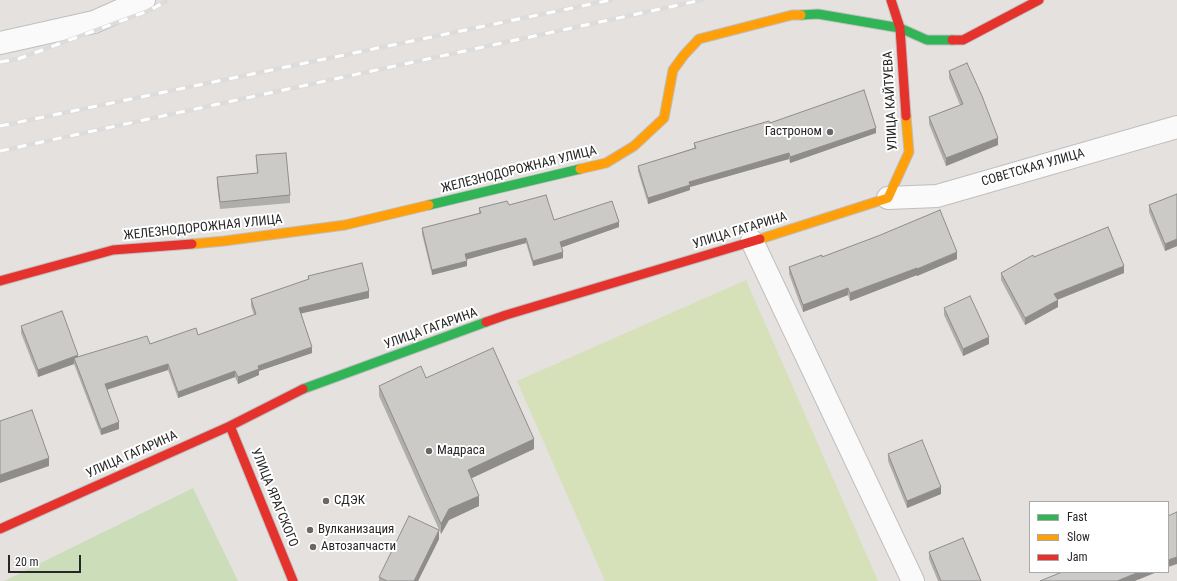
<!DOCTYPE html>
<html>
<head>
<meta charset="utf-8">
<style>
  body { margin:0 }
  #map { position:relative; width:1177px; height:581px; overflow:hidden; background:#e5e1de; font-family:"Roboto Condensed",sans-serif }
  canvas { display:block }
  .legend { position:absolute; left:1029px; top:501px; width:140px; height:72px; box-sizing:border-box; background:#fff; border:1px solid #a9a9a9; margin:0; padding:5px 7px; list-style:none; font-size:12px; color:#272727 }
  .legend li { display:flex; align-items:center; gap:8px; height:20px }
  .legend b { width:20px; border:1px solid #a9a9a9 }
  .scale { position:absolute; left:8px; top:555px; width:73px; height:18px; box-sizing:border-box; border:2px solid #272727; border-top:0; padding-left:5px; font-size:12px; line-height:14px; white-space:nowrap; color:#272727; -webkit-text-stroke:3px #fff; paint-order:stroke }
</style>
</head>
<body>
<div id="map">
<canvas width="1177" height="581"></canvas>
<ul class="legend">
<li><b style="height:5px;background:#30b455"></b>Fast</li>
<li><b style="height:5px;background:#ff9f0a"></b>Slow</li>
<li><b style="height:5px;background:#e5322d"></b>Jam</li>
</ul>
<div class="scale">20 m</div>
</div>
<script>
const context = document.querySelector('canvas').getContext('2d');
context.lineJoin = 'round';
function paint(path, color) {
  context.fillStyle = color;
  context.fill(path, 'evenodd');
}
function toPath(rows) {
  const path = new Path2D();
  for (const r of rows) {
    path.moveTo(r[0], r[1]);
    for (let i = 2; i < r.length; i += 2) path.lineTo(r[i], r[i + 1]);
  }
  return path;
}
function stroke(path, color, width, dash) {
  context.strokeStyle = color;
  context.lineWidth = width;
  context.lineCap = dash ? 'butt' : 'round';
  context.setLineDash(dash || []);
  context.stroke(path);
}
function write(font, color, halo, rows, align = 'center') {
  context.font = font + ' "Roboto Condensed",sans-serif';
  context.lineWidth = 4;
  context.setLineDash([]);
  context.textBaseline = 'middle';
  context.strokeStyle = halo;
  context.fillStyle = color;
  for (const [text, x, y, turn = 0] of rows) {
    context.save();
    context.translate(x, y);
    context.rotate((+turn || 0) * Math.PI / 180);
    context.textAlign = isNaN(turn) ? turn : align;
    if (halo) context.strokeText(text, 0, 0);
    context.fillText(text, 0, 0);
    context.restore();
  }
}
paint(toPath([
  [193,488,238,581,4,581]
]), '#ccddba');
paint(toPath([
  [746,280,878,581,605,581,517,381]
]), '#d6e0b9');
const street = toPath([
  [0,43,94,22,144,0],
  [888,198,937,196,1177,127],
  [752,241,913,581]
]);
const fast = toPath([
  [801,15,818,14,900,28,927,40,952,40],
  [429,205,580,169],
  [303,389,486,322]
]);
const slow = toPath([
  [580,169,606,163,634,146,664,118,673,70,684,55,699,39,792,15,801,15],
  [760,239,888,198,909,152,906,116],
  [192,244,224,241,345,225,429,205]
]);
const jam = toPath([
  [891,0,900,28,906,116],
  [952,40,963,40,1039,0],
  [0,281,113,250,192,244],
  [486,322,506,315,760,239],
  [230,426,293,581],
  [0,529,230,426,303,389]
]);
stroke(street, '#bfbfbf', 24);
stroke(fast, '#bfbfbf', 11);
stroke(slow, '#bfbfbf', 11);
stroke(jam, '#bfbfbf', 11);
stroke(street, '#fbfafa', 22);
stroke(fast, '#30b455', 9);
stroke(slow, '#ff9f0a', 9);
stroke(jam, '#e5322d', 9);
const rail = toPath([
  [0,62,18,59,148,11,169,0],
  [0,126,611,0],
  [0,151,702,0]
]);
stroke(rail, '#dcdcdd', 4.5);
stroke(rail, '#fff', 3, [9]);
paint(toPath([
  [949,71,998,145,946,166,929,124,929,117,960,105,949,78],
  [770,123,876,133,790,163,789,159,690,187,690,190,648,204,638,171,638,166,694,148,694,143],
  [256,155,290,195,290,203,220,209,217,184,217,177,257,173],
  [1177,194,1177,246,1165,251,1149,212,1149,205],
  [509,205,554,220,619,227,561,247,563,258,533,266,526,243,466,259,467,266,432,275,422,234,422,228,479,213,479,208],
  [1034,257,1124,273,1057,300,1058,307,1025,325,1001,280,1001,273],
  [957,259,917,276,917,275,850,301,848,295,803,312,789,274,789,267],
  [308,276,369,298,301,313,312,353,259,371,259,375,238,384,235,377,178,398,168,370,107,390,119,429,101,435,74,364,38,377,21,333,21,326,78,357,198,335,254,315,251,306,251,299,308,280],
  [944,308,989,344,963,356,944,315],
  [426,378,534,449,471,478,479,506,449,520,441,534,379,396,379,386],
  [888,454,941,494,907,508,888,461],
  [439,539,418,581,379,581,379,577],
  [929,552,981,581,938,581,929,559]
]), '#afaeab');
paint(toPath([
  [876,128,876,133,790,163,790,157],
  [998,138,998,145,946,166,946,158],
  [789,153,789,159,690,187,690,190,648,204,648,198,689,182],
  [619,222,619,227,560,248,560,242],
  [526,238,526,243,465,260,465,254],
  [1177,239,1177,246,1165,251,1165,244],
  [563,252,563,258,533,266,533,261],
  [957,252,957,259,917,276,917,269],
  [467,261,467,266,432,275,432,270],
  [1124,266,1124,273,1054,301,1054,294],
  [917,268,917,275,850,301,850,293],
  [848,288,848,295,803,312,803,305],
  [369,291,369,298,299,314,299,308],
  [1058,300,1058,307,1025,325,1025,318],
  [989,337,989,344,963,356,963,349],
  [312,347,312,353,259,371,259,375,238,384,238,377,258,366],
  [78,355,78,362,74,358,74,364,38,377,38,370],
  [168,364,168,370,105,390,105,384],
  [235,371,235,377,178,398,178,392],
  [119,422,119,429,101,435,101,429],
  [534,439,534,449,468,480,468,470],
  [49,458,49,466,0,483,0,475],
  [941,487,941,494,907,508,907,501],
  [479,496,479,506,449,520,441,534,441,524,449,509],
  [439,530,439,539,418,581,414,581],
  [1177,557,1177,564,1168,567,1168,560],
  [1139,572,1157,572,1135,581,1117,581]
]), '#8f8d8b');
const building = toPath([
  [967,63,982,96,998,138,946,158,929,117,963,104,949,71,967,63],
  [864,90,876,128,790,157,789,153,689,182,690,185,648,198,638,166,696,148,694,143,769,121,770,123,864,90],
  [286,153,290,195,220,202,217,177,258,173,256,155,286,153],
  [1177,194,1177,239,1165,244,1149,205,1177,194],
  [546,195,554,220,612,201,619,222,560,242,563,252,533,261,526,238,465,254,467,261,432,270,422,228,481,213,479,208,507,201,509,205,546,195],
  [940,210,957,252,917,269,917,268,850,293,848,288,803,305,789,267,822,255,822,257,878,236,940,210],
  [1108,227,1124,266,1054,294,1058,300,1025,318,1001,273,1033,255,1034,257,1108,227],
  [362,263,369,291,299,308,312,347,258,366,259,369,238,377,235,371,178,392,168,364,105,384,119,422,101,429,74,358,147,336,150,344,196,328,198,335,256,314,251,299,309,279,308,276,362,263],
  [970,296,989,337,963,349,944,308,970,296],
  [62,311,78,355,38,370,21,326,62,311],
  [493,348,534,439,468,470,479,496,449,509,441,524,379,386,421,366,426,378,493,348],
  [32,410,49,458,0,475,0,421,32,410],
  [922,440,941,487,907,501,888,454,922,440],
  [1177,512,1177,557,1168,560,1168,516,1177,512],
  [409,516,439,530,414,581,387,581,379,577,409,516],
  [963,538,981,581,941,581,929,552,963,538],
  [1062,572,1139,572,1117,581,1040,581,1062,572]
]);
paint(building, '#cccac7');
stroke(building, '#8f8d8b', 1);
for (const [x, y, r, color] of [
  [830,132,4,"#6a6867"],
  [429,451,4,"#6a6867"],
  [326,501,4,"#6a6867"],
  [310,530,4,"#6a6867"],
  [313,547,4,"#6a6867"]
]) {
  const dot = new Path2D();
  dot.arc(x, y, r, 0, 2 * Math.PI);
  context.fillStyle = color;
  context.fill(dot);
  stroke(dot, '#fff', 1.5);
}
write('13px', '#272727', '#fff', [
  ["УЛИЦА КАЙТУЕВА",891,101,-93],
  ["СОВЕТСКАЯ УЛИЦА",1033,168,-16],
  ["ЖЕЛЕЗНОДОРОЖНАЯ УЛИЦА",519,170,-14],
  ["ЖЕЛЕЗНОДОРОЖНАЯ УЛИЦА",203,228,-6],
  ["УЛИЦА ГАГАРИНА",740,231,-17],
  ["УЛИЦА ГАГАРИНА",431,329,-20],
  ["УЛИЦА ГАГАРИНА",132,455,-24],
  ["УЛИЦА ЯРАГСКОГО",274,498,68]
]);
write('13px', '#272727', '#fff', [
  ["Гастроном",822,132,"right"],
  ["Мадраса",437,451],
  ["СДЭК",334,501],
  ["Вулканизация",318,530],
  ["Автозапчасти",321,547]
], 'left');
</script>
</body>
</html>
